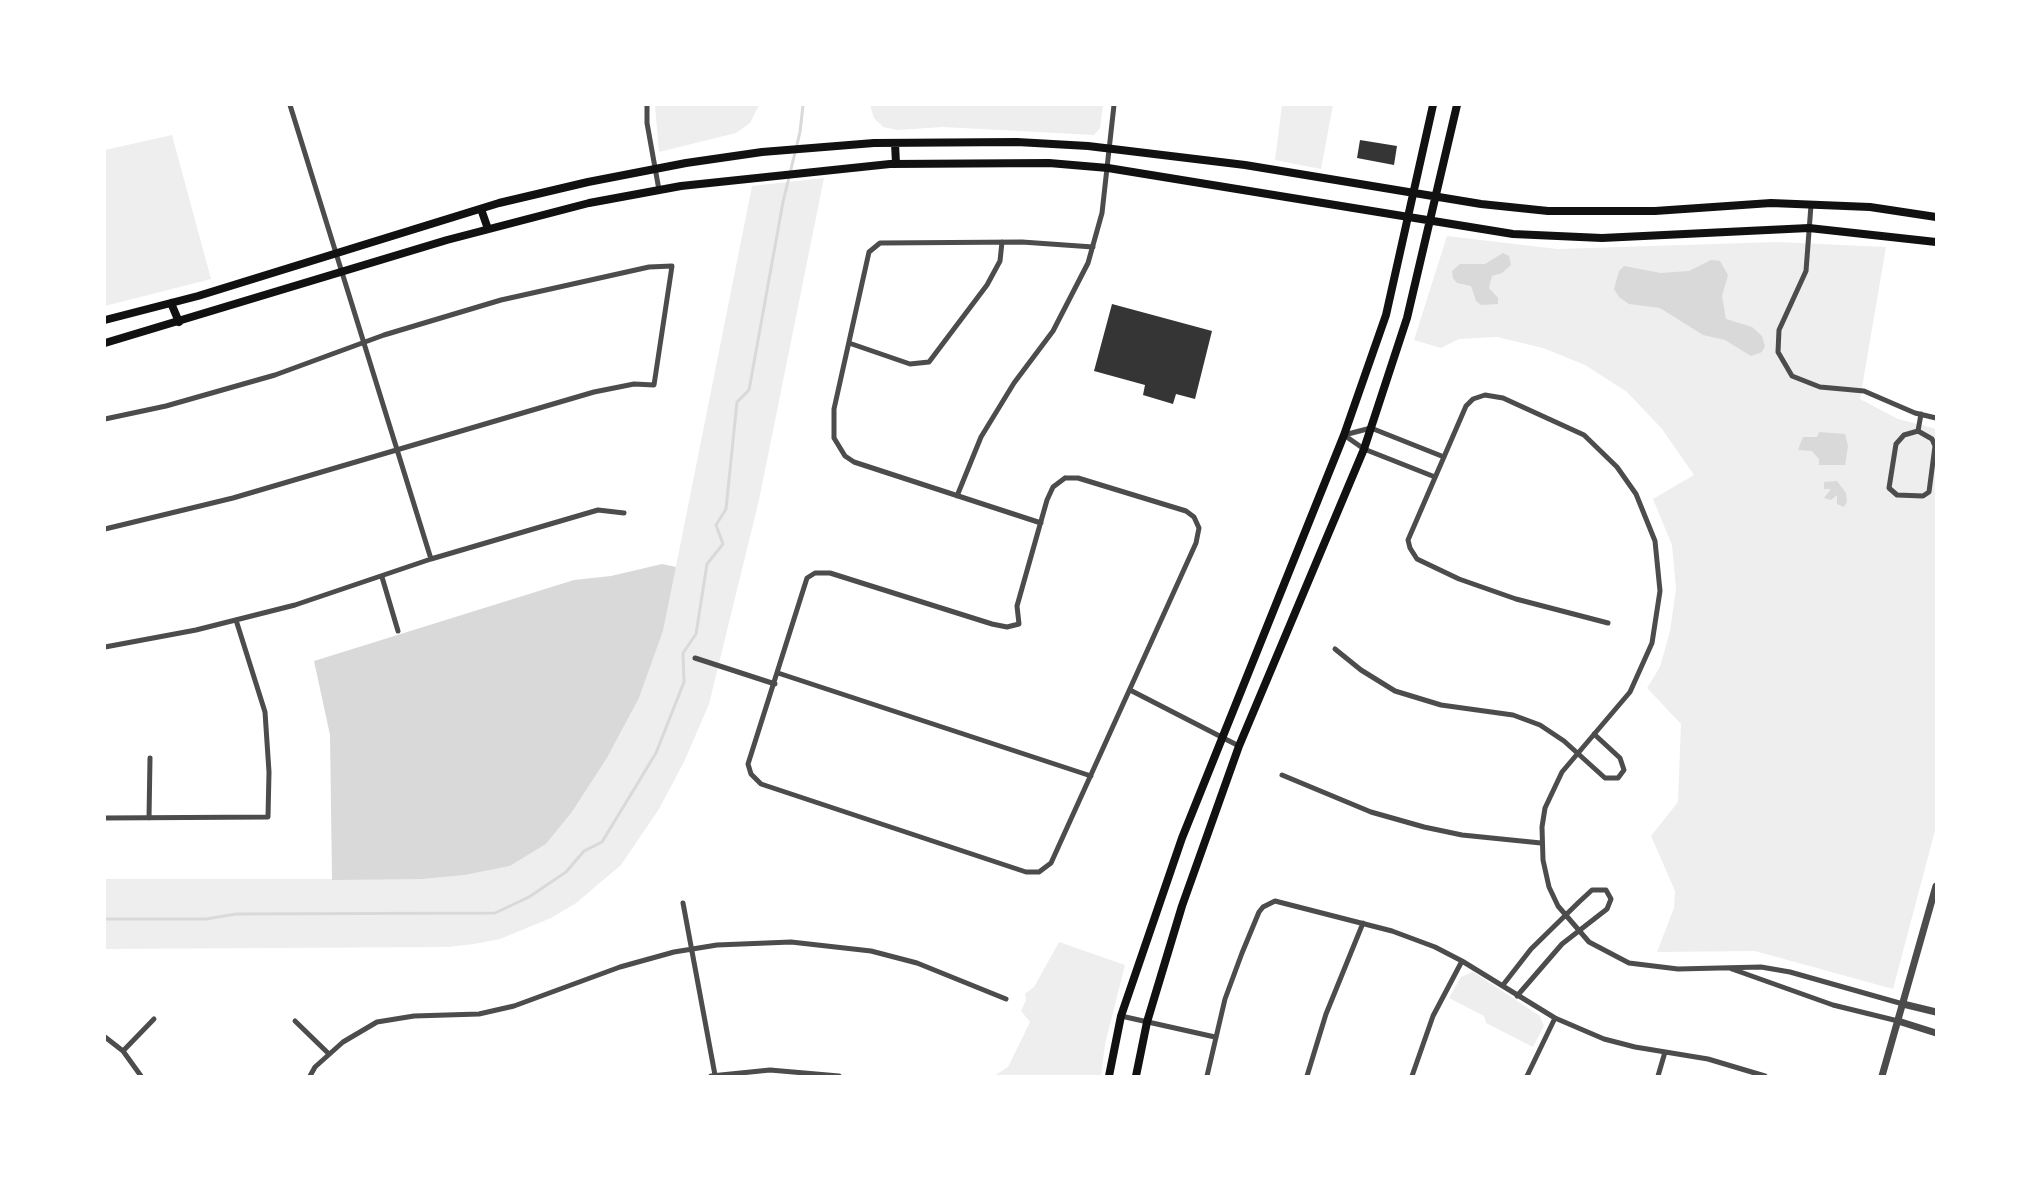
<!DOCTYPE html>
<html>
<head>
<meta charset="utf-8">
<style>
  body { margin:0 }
  #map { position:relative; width:2041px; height:1181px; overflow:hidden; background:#fff; font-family:"Golos Text",sans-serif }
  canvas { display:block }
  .frame { position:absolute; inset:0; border:106px solid #fff; pointer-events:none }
</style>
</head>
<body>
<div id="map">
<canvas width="2041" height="1181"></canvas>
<div class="frame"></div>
</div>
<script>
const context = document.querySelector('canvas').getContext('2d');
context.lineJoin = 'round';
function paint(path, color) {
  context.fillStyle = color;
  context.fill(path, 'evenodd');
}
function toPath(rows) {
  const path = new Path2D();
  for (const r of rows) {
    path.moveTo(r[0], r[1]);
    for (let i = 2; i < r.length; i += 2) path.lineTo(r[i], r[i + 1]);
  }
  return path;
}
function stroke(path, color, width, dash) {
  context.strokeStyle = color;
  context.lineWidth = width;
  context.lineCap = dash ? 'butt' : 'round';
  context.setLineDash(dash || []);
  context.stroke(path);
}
paint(toPath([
  [655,105,759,105,750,123,736,133,659,152],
  [870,105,1103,105,1100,128,1094,135,943,127,897,130,883,127,874,118],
  [1282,105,1333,105,1321,169,1275,160],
  [172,135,211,279,105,306,105,150],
  [824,178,759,500,709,704,684,762,659,809,621,865,576,903,551,918,500,939,474,944,448,947,105,949,105,879,423,879,465,875,510,866,546,844,572,812,607,758,639,698,663,631,752,186],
  [1447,236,1557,249,1777,242,1886,247,1860,399,1898,419,1936,429,1936,827,1893,989,1755,951,1657,952,1674,908,1675,891,1651,836,1678,802,1681,724,1647,688,1660,667,1670,631,1676,589,1672,545,1653,499,1694,475,1662,429,1627,392,1585,365,1543,348,1497,337,1459,339,1441,348,1414,340],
  [1059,942,1125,965,1105,1044,1101,1076,994,1076,1008,1067,1030,1022,1021,1011,1026,1000,1025,994,1034,987],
  [1473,972,1540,1016,1544,1026,1533,1047,1486,1023,1484,1016,1449,998,1461,977]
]), '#eee');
paint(toPath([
  [1503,253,1509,256,1511,265,1502,273,1492,276,1489,288,1498,298,1498,304,1481,305,1476,301,1471,286,1457,283,1453,278,1452,271,1460,264,1485,264],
  [1711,260,1720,261,1728,275,1722,296,1726,319,1752,327,1762,336,1765,346,1762,352,1751,356,1725,340,1703,335,1660,308,1629,304,1619,297,1614,289,1619,271,1624,266,1661,273,1689,271],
  [1819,432,1845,434,1848,446,1845,465,1819,465,1819,459,1812,451,1798,450,1803,437,1817,437],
  [1837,481,1846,493,1847,502,1844,507,1837,504,1837,495,1831,500,1824,498,1831,489,1824,489,1824,482],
  [662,564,676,567,663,631,639,698,607,758,572,812,546,844,510,866,465,875,423,879,332,880,330,735,314,661,574,580,611,576]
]), '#d9d9d9');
stroke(toPath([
  [105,919,206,919,236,914,495,913,529,897,566,872,584,851,602,842,656,753,684,682,683,653,696,634,707,564,723,544,716,525,726,509,737,402,749,390,783,202,800,132,803,105]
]), '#d9d9d9', 3);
paint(toPath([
  [1360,140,1397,146,1394,165,1357,158],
  [1112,304,1212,331,1195,399,1176,394,1173,404,1143,395,1145,385,1094,371]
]), '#353535');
stroke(toPath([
  [290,105,431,559],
  [647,105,647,123,659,190],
  [1811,205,1806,271,1779,330,1778,352,1792,376,1820,387,1864,391,1915,413,1936,418],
  [849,343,910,364,929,362,987,285,1000,261,1002,242],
  [105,419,166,406,275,375,384,335,501,300,649,267,672,266,654,385,634,384,594,392,233,498,105,529],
  [1918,431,1932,439,1935,446,1929,492,1923,496,1897,495,1889,488,1896,444,1904,435,1918,431,1921,414],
  [1344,435,1371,428,1444,457],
  [1344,435,1364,449,1435,477],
  [1065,478,1078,478,1186,511,1194,517,1199,528,1196,543,1051,863,1039,872,1026,872,761,784,751,774,748,764,807,578,815,573,830,573,992,624,1007,627,1019,624,1017,606,1047,500,1053,487,1065,478],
  [957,496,981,437,1014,383,1053,331,1088,263,1102,213,1114,105],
  [1041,523,854,462,845,456,834,438,834,409,869,252,880,243,1022,242,1093,247],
  [382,577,398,631],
  [1608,623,1516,599,1459,579,1417,559,1410,548,1408,540,1466,406,1473,399,1485,395,1503,398,1584,435,1617,467,1636,494,1655,541,1660,591,1652,643,1630,692,1562,772,1545,808,1542,827,1543,860,1549,887,1558,906,1589,942,1629,963,1678,969,1761,967,1790,972,1903,1004],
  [105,647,196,630,295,605,431,559,598,510,624,513],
  [1335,649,1361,670,1395,691,1441,705,1513,715,1540,725,1564,741,1605,778,1618,778,1624,770,1620,758,1594,734],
  [695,658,775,684],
  [778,673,1091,776],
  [1130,690,1239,746],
  [1282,775,1371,812,1424,827,1462,835,1541,843],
  [105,818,268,817,269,772,265,712,236,620],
  [149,818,150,758],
  [683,903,715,1075],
  [1732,969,1833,1005,1898,1021],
  [1503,985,1531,949,1579,902,1592,890,1606,890,1611,899,1607,909,1562,944,1517,996],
  [1121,1016,1215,1037],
  [295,1021,329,1054],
  [105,1037,123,1051,141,1076],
  [123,1051,154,1019],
  [310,1076,315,1067,343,1042,377,1022,414,1016,479,1014,514,1006,620,967,674,952,717,945,791,942,871,951,917,963,1006,999],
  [711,1076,770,1070,839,1076],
  [1207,1076,1225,999,1242,953,1259,912,1263,907,1275,901,1392,931,1435,947,1462,961,1555,1018,1604,1039,1635,1047,1708,1059,1765,1076],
  [1307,1076,1326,1014,1363,923],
  [1412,1076,1433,1016,1462,961],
  [1527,1076,1555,1018],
  [1658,1076,1665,1052]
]), '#4c4c4c', 5);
stroke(toPath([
  [1903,1004,1936,1012],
  [1898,1021,1936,1033],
  [1882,1076,1936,886]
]), '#4c4c4c', 7);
stroke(toPath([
  [895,143,896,164],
  [481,209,488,229],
  [171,303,179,322],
  [105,320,198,296,499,203,588,182,686,163,762,152,874,143,1017,142,1088,146,1245,165,1481,204,1548,211,1655,211,1771,203,1870,207,1936,217],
  [105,343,447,240,589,203,681,186,890,164,1049,163,1108,168,1513,234,1602,238,1809,228,1936,242],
  [1109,1076,1121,1016,1182,838,1344,435,1386,315,1433,105],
  [1136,1076,1147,1022,1182,906,1239,746,1364,449,1407,318,1457,105]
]), '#111', 8);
</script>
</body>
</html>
